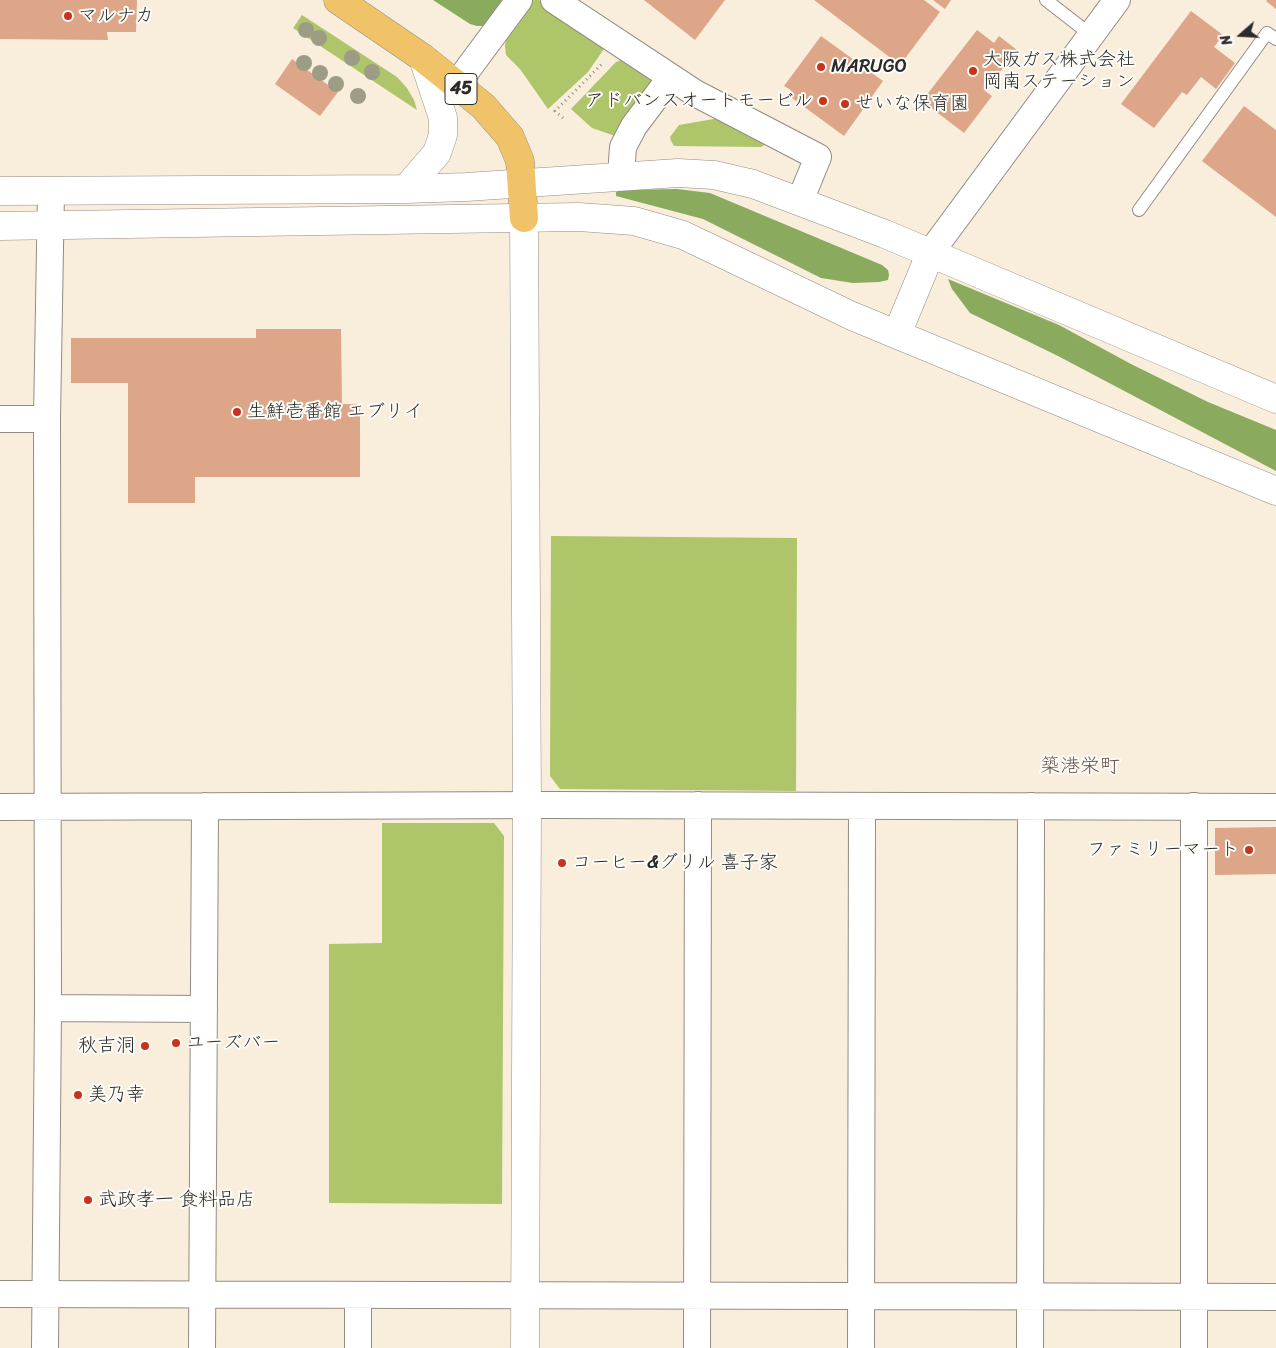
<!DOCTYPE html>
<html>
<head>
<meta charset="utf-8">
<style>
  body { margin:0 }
  #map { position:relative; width:1276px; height:1348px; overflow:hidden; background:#f9eddc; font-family:Sriracha,sans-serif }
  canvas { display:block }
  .north { position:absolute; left:1216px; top:10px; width:50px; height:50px; -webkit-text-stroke:4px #fdfcf7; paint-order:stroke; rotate:251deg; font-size:14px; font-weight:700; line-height:20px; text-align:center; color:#2b2b2b }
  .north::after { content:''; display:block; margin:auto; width:18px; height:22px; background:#2b2b2b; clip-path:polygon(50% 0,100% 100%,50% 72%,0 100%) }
</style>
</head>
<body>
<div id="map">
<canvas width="1276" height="1348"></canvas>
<div class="north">N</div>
</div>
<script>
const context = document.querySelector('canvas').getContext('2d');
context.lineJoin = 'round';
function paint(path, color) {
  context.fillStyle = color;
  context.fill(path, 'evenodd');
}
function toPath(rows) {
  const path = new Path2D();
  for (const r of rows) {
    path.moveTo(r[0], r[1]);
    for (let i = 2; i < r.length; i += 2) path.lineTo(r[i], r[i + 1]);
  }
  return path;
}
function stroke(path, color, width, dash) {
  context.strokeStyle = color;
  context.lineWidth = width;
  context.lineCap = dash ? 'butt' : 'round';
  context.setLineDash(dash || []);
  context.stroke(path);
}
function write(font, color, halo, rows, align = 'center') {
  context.font = font + ' Sriracha,"Klee One",sans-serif';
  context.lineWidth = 4;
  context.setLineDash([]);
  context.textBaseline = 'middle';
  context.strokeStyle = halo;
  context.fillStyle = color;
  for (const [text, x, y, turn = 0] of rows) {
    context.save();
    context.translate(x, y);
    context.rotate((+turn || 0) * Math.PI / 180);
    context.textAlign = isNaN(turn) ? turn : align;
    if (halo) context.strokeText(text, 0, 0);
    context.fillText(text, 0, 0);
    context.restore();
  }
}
paint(toPath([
  [532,0,539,0,606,46,588,72,548,109,520,69,506,55,505,46,506,37],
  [302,15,397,77,407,88,414,100,417,110,293,28],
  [626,58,650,75,651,84,615,136,592,128,571,109,616,62],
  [725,117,766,144,761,147,674,146,671,141,670,137,679,125],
  [551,536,797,538,796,791,560,789,550,776],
  [382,823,494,823,504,836,502,1204,329,1203,329,944,382,943]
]), '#aec56a');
paint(toPath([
  [433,0,508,0,486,26,477,26,470,24],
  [677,189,710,193,882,265,888,270,889,275,888,280,879,282,853,283,821,278,703,219,616,196,616,192,621,190],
  [948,279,1059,325,1131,364,1208,402,1276,430,1276,471,1058,356,970,313,952,289]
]), '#8aaa5e');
paint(toPath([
  [0,0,137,0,136,32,107,32,108,40,0,39],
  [644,0,725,0,695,40],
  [814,0,924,0,940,12,900,65],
  [933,0,951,0,945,9],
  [1267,0,1276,0,1276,9,1266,1],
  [1191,11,1223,35,1214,47,1235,63,1216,89,1201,77,1187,95,1182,92,1154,128,1121,104],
  [977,30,994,43,999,36,1017,50,985,91,992,96,964,133,922,101],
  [821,36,883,81,844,136,788,95,791,90,784,86],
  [292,59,338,92,320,116,275,84],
  [1244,106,1276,130,1276,217,1202,161],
  [256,329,341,329,342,404,360,404,360,477,195,477,195,503,128,503,128,383,71,383,71,338,256,338],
  [1276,827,1276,874,1215,875,1215,828]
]), '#dea689');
const service = toPath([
  [1046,0,1091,35],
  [1139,210,1267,33,1276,39]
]);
const minor = toPath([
  [554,0,695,93,818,157,800,201],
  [456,85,519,0],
  [621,176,623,147,634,126,671,77],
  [931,252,1117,0],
  [0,419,47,419],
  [0,807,548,805,1276,807],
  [48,1008,204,1009],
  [0,1294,1276,1297],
  [45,1348,48,1008,47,419,51,191],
  [202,1348,205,806],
  [358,1348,358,1295],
  [697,1348,698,805],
  [861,1348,862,806],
  [1030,1348,1031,806],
  [1194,1348,1194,806]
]);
const tertiary = toPath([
  [406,189,437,153,443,135,443,118,423,58],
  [0,191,406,189,466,187,678,173,714,175,753,184,885,234,1276,399],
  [524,218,527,806,525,1348],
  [0,226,579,217,634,221,683,235,852,316,1276,491],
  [897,334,931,252]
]);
const primary = toPath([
  [338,0,423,58,483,106,510,137,520,161,524,218]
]);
stroke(service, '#928c84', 14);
stroke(minor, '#928c84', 28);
stroke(tertiary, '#928c84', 29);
stroke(primary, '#928c84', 29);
stroke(toPath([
  [563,118,555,111,602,64]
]), '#928c84', 3, [1, 4]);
stroke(service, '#fff', 12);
stroke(minor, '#fff', 26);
stroke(tertiary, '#fff', 28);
stroke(primary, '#f1c369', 28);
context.fillStyle = '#9d9c85';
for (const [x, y] of [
  [306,30],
  [319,38],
  [352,58],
  [304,63],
  [372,72],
  [320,73],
  [336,84],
  [358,96]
]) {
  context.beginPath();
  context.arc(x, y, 8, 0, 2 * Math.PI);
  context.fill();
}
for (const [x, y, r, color] of [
  [68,16,5,"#c8321e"],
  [821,67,5,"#c8321e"],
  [973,71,5,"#c8321e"],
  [823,101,5,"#c8321e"],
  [845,104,5,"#c8321e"],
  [237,412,5,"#c8321e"],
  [1249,850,5,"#c8321e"],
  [562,863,5,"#c8321e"],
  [176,1043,5,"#c8321e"],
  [145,1046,5,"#c8321e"],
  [78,1095,5,"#c8321e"],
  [88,1200,5,"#c8321e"]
]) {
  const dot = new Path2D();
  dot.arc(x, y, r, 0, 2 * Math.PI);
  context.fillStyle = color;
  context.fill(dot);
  stroke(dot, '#fdfcf7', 2);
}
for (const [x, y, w] of [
  [461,89,32]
]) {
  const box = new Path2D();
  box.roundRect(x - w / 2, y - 15.5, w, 31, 4);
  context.fillStyle = '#fdfcf7';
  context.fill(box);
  stroke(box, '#2b2b2b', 1);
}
write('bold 18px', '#2b2b2b', null, [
  ["45",461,89]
]);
write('19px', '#2b2b2b', '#fdfcf7', [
  ["マルナカ",78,16],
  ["大阪ガス株式会社",983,60],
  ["岡南ステーション",983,82],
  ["MARUGO",831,67],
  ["アドバンスオートモービル",813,101,"right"],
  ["せいな保育園",855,104],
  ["生鮮壱番館 エブリイ",247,412],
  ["ファミリーマート",1239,850,"right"],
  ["コーヒー&グリル 喜子家",572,863],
  ["ユーズバー",186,1043],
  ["秋吉洞",135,1046,"right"],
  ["美乃幸",88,1095],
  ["武政孝一 食料品店",98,1200]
], 'left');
write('20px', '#6a564c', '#fdfcf7', [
  ["築港栄町",1080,767]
]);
</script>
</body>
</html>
